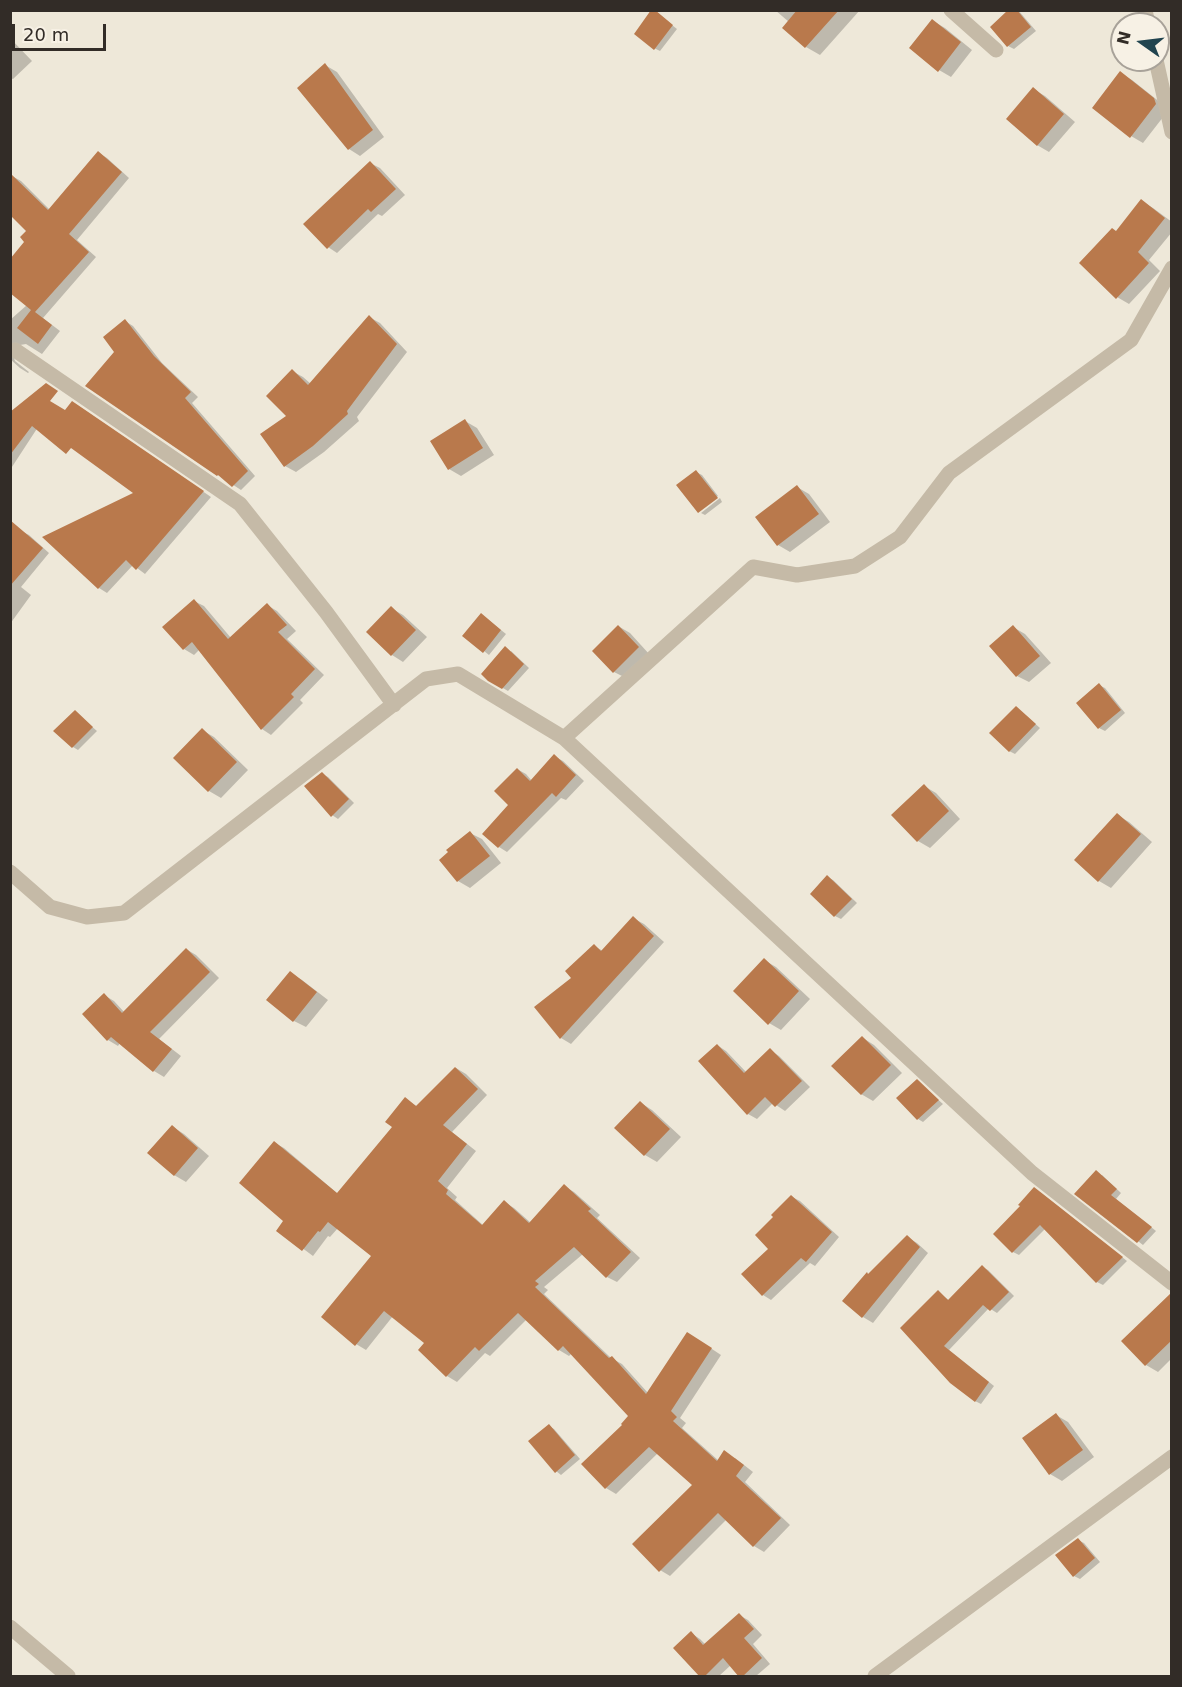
<!DOCTYPE html>
<html>
<head>
<meta charset="utf-8">
<style>
  body { margin:0 }
  #map { position:relative; width:1182px; height:1687px; overflow:hidden; background:#eee8d9; font-family:"DejaVu Sans",sans-serif }
  canvas { display:block }
  .frame { position:absolute; inset:0; border:12px solid #322c27; pointer-events:none }
  .north { position:absolute; left:1110px; top:12px; width:60px; height:60px; box-sizing:border-box; background:#f7f1e5; border:2px solid #a8a299; border-radius:50%; rotate:284deg; font-size:16px; font-weight:700; line-height:24px; text-align:center; color:#322c27 }
  .north::after { content:''; display:block; margin:auto; width:21px; height:27px; background:#21444f; clip-path:polygon(50% 0,100% 100%,50% 72%,0 100%) }
  .scale { position:absolute; left:12px; top:24px; width:94px; height:27px; box-sizing:border-box; border:3px solid #322c27; border-top:0; padding-left:8px; font-size:18px; line-height:21px; white-space:nowrap; color:#322c27; -webkit-text-stroke:4px #f7f1e5; paint-order:stroke }
</style>
</head>
<body>
<div id="map">
<canvas width="1182" height="1687"></canvas>
<div class="frame"></div>
<div class="north">N</div>
<div class="scale">20 m</div>
</div>
<script>
const context = document.querySelector('canvas').getContext('2d');
context.lineJoin = 'round';
function paint(path, color) {
  context.fillStyle = color;
  context.fill(path, 'evenodd');
}
function toPath(rows) {
  const path = new Path2D();
  for (const r of rows) {
    path.moveTo(r[0], r[1]);
    for (let i = 2; i < r.length; i += 2) path.lineTo(r[i], r[i + 1]);
  }
  return path;
}
function stroke(path, color, width, dash) {
  context.strokeStyle = color;
  context.lineWidth = width;
  context.lineCap = dash ? 'butt' : 'round';
  context.setLineDash(dash || []);
  context.stroke(path);
}
paint(toPath([
  [775,10,860,10,820,55,806,47,789,22],
  [1011,10,1018,10,1036,31,1014,49,1008,46,992,27],
  [658,14,677,29,660,51,654,48],
  [933,21,945,28,972,50,951,77,939,70,912,48],
  [10,38,32,61,13,79,10,78],
  [325,65,337,72,384,137,360,156,349,149],
  [1120,73,1132,80,1166,107,1167,112,1143,143,1131,136],
  [1033,89,1045,96,1075,122,1049,152,1037,145],
  [99,153,107,158,129,178,77,240,96,257,43,318,60,331,42,354,26,344,20,345,13,355,15,361,29,372,28,373,20,368,10,359,10,320,27,305,26,242,29,231,12,176,21,181,50,210],
  [370,163,380,168,405,195,382,216,378,214,337,253,328,247],
  [1141,201,1153,208,1172,222,1172,232,1149,260,1160,271,1129,304,1117,297,1117,232],
  [369,317,380,323,407,352,357,417,359,421,324,452,296,472,285,466,292,371,303,377,311,384],
  [125,321,133,326,162,363,198,397,192,403,255,476,241,490,218,475,116,352],
  [80,407,211,497,145,574,133,565,107,593,99,588,45,537,135,494],
  [10,414,40,424,10,470],
  [465,421,477,428,494,455,461,476,449,469],
  [696,472,702,475,718,496,699,511],
  [797,487,809,494,830,522,790,552,778,545],
  [720,498,722,502,705,515,701,513],
  [21,531,29,535,49,553,21,587,31,595,10,624,10,544],
  [194,601,204,606,231,638,267,605,277,611,296,631,287,639,324,675,300,700,303,703,271,735,262,729,199,650,194,655,184,649],
  [391,608,403,615,427,637,403,662,392,655],
  [486,618,506,634,489,655,484,651],
  [618,626,630,633,650,655,626,678,614,672],
  [1013,627,1025,634,1051,663,1029,682,1017,676],
  [511,651,529,668,508,691,489,680],
  [1099,685,1105,688,1125,713,1105,731,1099,728],
  [1017,708,1040,728,1015,754,1009,751],
  [75,712,97,731,78,750,73,747,56,731],
  [202,730,214,737,248,770,221,798,209,791],
  [554,756,563,761,584,781,566,800,561,798,507,852,499,847,510,805,517,769,526,774,532,781],
  [322,774,328,777,354,803,338,819,332,815],
  [924,786,936,793,960,819,930,848,918,841],
  [1117,815,1129,822,1152,842,1111,888,1099,881,1076,860],
  [470,833,482,839,501,863,470,888,458,881],
  [827,877,833,880,857,903,841,919,835,916,812,893],
  [633,918,644,924,664,942,571,1044,561,1038,574,978,594,946,603,951],
  [186,949,196,955,219,978,159,1039,181,1056,164,1077,154,1071,120,1043,118,1046,108,1040,104,995,114,1001,125,1013],
  [764,960,776,967,810,999,781,1030,769,1023],
  [290,973,302,980,328,1000,306,1027,294,1021],
  [863,1038,874,1045,902,1073,873,1101,861,1094],
  [717,1045,726,1051,747,1073,770,1050,779,1056,810,1087,785,1111,773,1103,757,1119,748,1114],
  [456,1068,466,1074,487,1095,452,1132,476,1151,447,1188,457,1197,455,1200,484,1226,504,1202,514,1208,531,1223,564,1186,574,1192,600,1215,597,1218,640,1258,617,1282,607,1277,583,1254,544,1287,548,1290,544,1294,611,1358,622,1364,648,1393,697,1339,721,1355,680,1418,686,1423,682,1428,719,1461,735,1458,753,1472,745,1482,790,1525,764,1552,754,1546,727,1519,670,1576,660,1570,694,1485,658,1453,616,1494,606,1488,624,1425,630,1416,572,1353,569,1356,559,1350,527,1319,490,1356,485,1353,457,1382,447,1376,420,1350,427,1343,393,1316,366,1350,356,1344,373,1256,338,1228,330,1237,328,1236,313,1256,278,1230,285,1221,275,1143,284,1148,338,1194,394,1127,405,1099,418,1107],
  [917,1081,943,1104,923,1122,918,1119],
  [641,1103,652,1110,681,1137,657,1162,645,1155,616,1128],
  [173,1127,184,1134,209,1156,186,1182,174,1175],
  [1102,1175,1121,1193,1116,1199,1156,1231,1143,1245,1076,1193],
  [1040,1192,1127,1261,1103,1285,1097,1282,1045,1229,1019,1255,1013,1252,995,1234],
  [792,1197,800,1201,839,1237,815,1266,810,1263,771,1300,763,1295,770,1249],
  [907,1237,917,1243,928,1253,873,1323,863,1317,845,1301],
  [982,1267,988,1270,1014,1296,997,1313,989,1308,949,1350,994,1386,981,1404,975,1401,902,1328,938,1292,950,1301],
  [1162,1304,1172,1309,1172,1358,1158,1372,1146,1365],
  [1056,1415,1068,1422,1094,1457,1062,1481,1050,1474],
  [549,1426,554,1429,580,1459,561,1475,556,1471],
  [1078,1540,1084,1543,1100,1562,1080,1579,1074,1576],
  [739,1615,748,1620,762,1635,753,1644,770,1664,756,1676,742,1676,731,1665,719,1676,702,1676,691,1633,700,1639,706,1645]
]), '#0003');
paint(toPath([
  [651,10,655,10,673,25,654,50,634,34],
  [797,10,839,10,805,48,782,28],
  [1008,10,1017,10,1031,27,1007,47,990,27],
  [932,19,961,42,938,72,909,48],
  [325,63,373,130,348,150,297,88],
  [1120,71,1154,98,1156,104,1130,138,1092,108],
  [1033,87,1064,114,1037,146,1006,119],
  [98,151,122,172,69,234,89,252,35,312,52,325,38,344,17,328,31,310,10,293,10,259,24,242,20,237,26,231,10,215,10,173,48,210],
  [370,161,396,189,371,212,368,209,327,249,303,224],
  [1141,199,1165,218,1138,252,1149,263,1116,299,1079,263,1112,228,1116,231],
  [369,315,397,344,347,411,348,414,313,446,284,467,260,434,286,416,266,396,292,369,308,385],
  [125,319,154,356,191,392,185,398,248,471,232,487,218,475,217,476,85,386,114,352,103,337],
  [46,383,58,391,50,401,65,410,72,401,204,491,136,570,126,560,98,589,42,537,133,493,71,448,66,454,32,426,10,455,10,412],
  [465,419,483,448,448,470,430,441],
  [696,470,718,498,698,513,676,485],
  [797,485,819,514,777,546,755,517],
  [10,520,43,548,10,586],
  [194,599,228,639,267,603,287,625,278,632,315,669,291,694,294,697,261,730,192,642,183,650,162,627],
  [391,606,416,630,391,656,366,632],
  [481,613,501,630,483,653,462,636],
  [618,625,639,647,613,673,592,651],
  [1013,625,1040,656,1016,677,989,646],
  [505,646,524,664,502,689,488,681,481,674],
  [1099,683,1121,710,1098,729,1076,703],
  [1016,706,1036,724,1009,752,989,733],
  [75,710,93,727,72,748,53,731],
  [202,728,237,762,208,792,173,758],
  [554,754,576,775,556,797,552,793,498,848,482,834,508,805,494,791,517,768,530,781],
  [322,772,349,799,331,817,304,786],
  [924,784,949,811,917,842,891,815],
  [1117,813,1141,834,1098,882,1074,860],
  [470,831,490,856,457,882,439,860,448,852,446,850],
  [827,875,852,899,834,917,810,894],
  [633,916,654,936,560,1039,534,1007,571,978,565,971,594,944,601,951],
  [186,948,210,972,150,1032,172,1049,153,1072,111,1037,107,1041,82,1014,104,993,122,1013],
  [764,958,799,991,768,1025,733,991],
  [290,971,317,992,293,1022,266,1000],
  [862,1036,891,1065,861,1095,831,1066],
  [717,1044,744,1073,770,1048,802,1081,775,1107,765,1097,747,1115,698,1061],
  [455,1067,478,1089,443,1125,467,1144,438,1181,448,1190,446,1194,482,1225,504,1200,529,1223,564,1184,591,1209,588,1211,631,1252,606,1278,574,1247,535,1281,539,1284,535,1287,609,1358,612,1356,646,1394,687,1332,712,1348,671,1411,677,1417,673,1421,717,1461,724,1450,744,1465,736,1476,781,1518,753,1547,718,1513,659,1572,632,1544,692,1485,649,1447,605,1489,581,1464,622,1425,621,1424,628,1416,563,1346,558,1351,518,1313,479,1351,475,1347,446,1377,418,1350,424,1343,384,1311,355,1346,321,1317,371,1256,328,1222,320,1232,318,1231,302,1251,276,1231,283,1221,239,1183,274,1141,337,1193,392,1127,385,1122,405,1097,416,1106],
  [917,1079,939,1100,917,1120,896,1098],
  [640,1101,670,1129,644,1156,614,1128],
  [172,1125,198,1148,174,1176,147,1153],
  [1096,1170,1117,1189,1111,1195,1152,1227,1137,1243,1074,1194],
  [1034,1187,1123,1257,1096,1283,1040,1225,1012,1253,993,1234,1020,1206,1018,1205],
  [791,1195,832,1232,806,1262,801,1258,762,1296,741,1274,768,1249,755,1235,773,1217,771,1215],
  [907,1235,920,1247,862,1318,842,1301,867,1272,868,1274],
  [982,1265,1009,1292,990,1311,983,1305,944,1346,989,1382,975,1402,950,1383,900,1328,938,1290,948,1300],
  [1171,1293,1172,1340,1145,1366,1121,1341],
  [1056,1413,1083,1450,1049,1475,1022,1438],
  [549,1424,575,1455,555,1473,528,1441],
  [1078,1538,1095,1558,1073,1577,1055,1555],
  [739,1613,754,1629,744,1638,762,1658,742,1677,739,1677,723,1658,704,1677,700,1677,673,1648,691,1631,703,1645]
]), '#b9794c');
stroke(toPath([
  [951,10,996,50],
  [1145,10,1148,24],
  [1156,60,1172,132],
  [15,350,240,504,326,612,394,705],
  [564,738,753,567,797,575,855,566,900,537,949,473,1131,340,1172,268],
  [10,872,50,907,87,917,124,913,426,679,458,674,564,738,1032,1173,1172,1283],
  [10,1627,68,1676],
  [875,1676,1172,1457]
]), '#c5baa7', 15);
</script>
</body>
</html>
